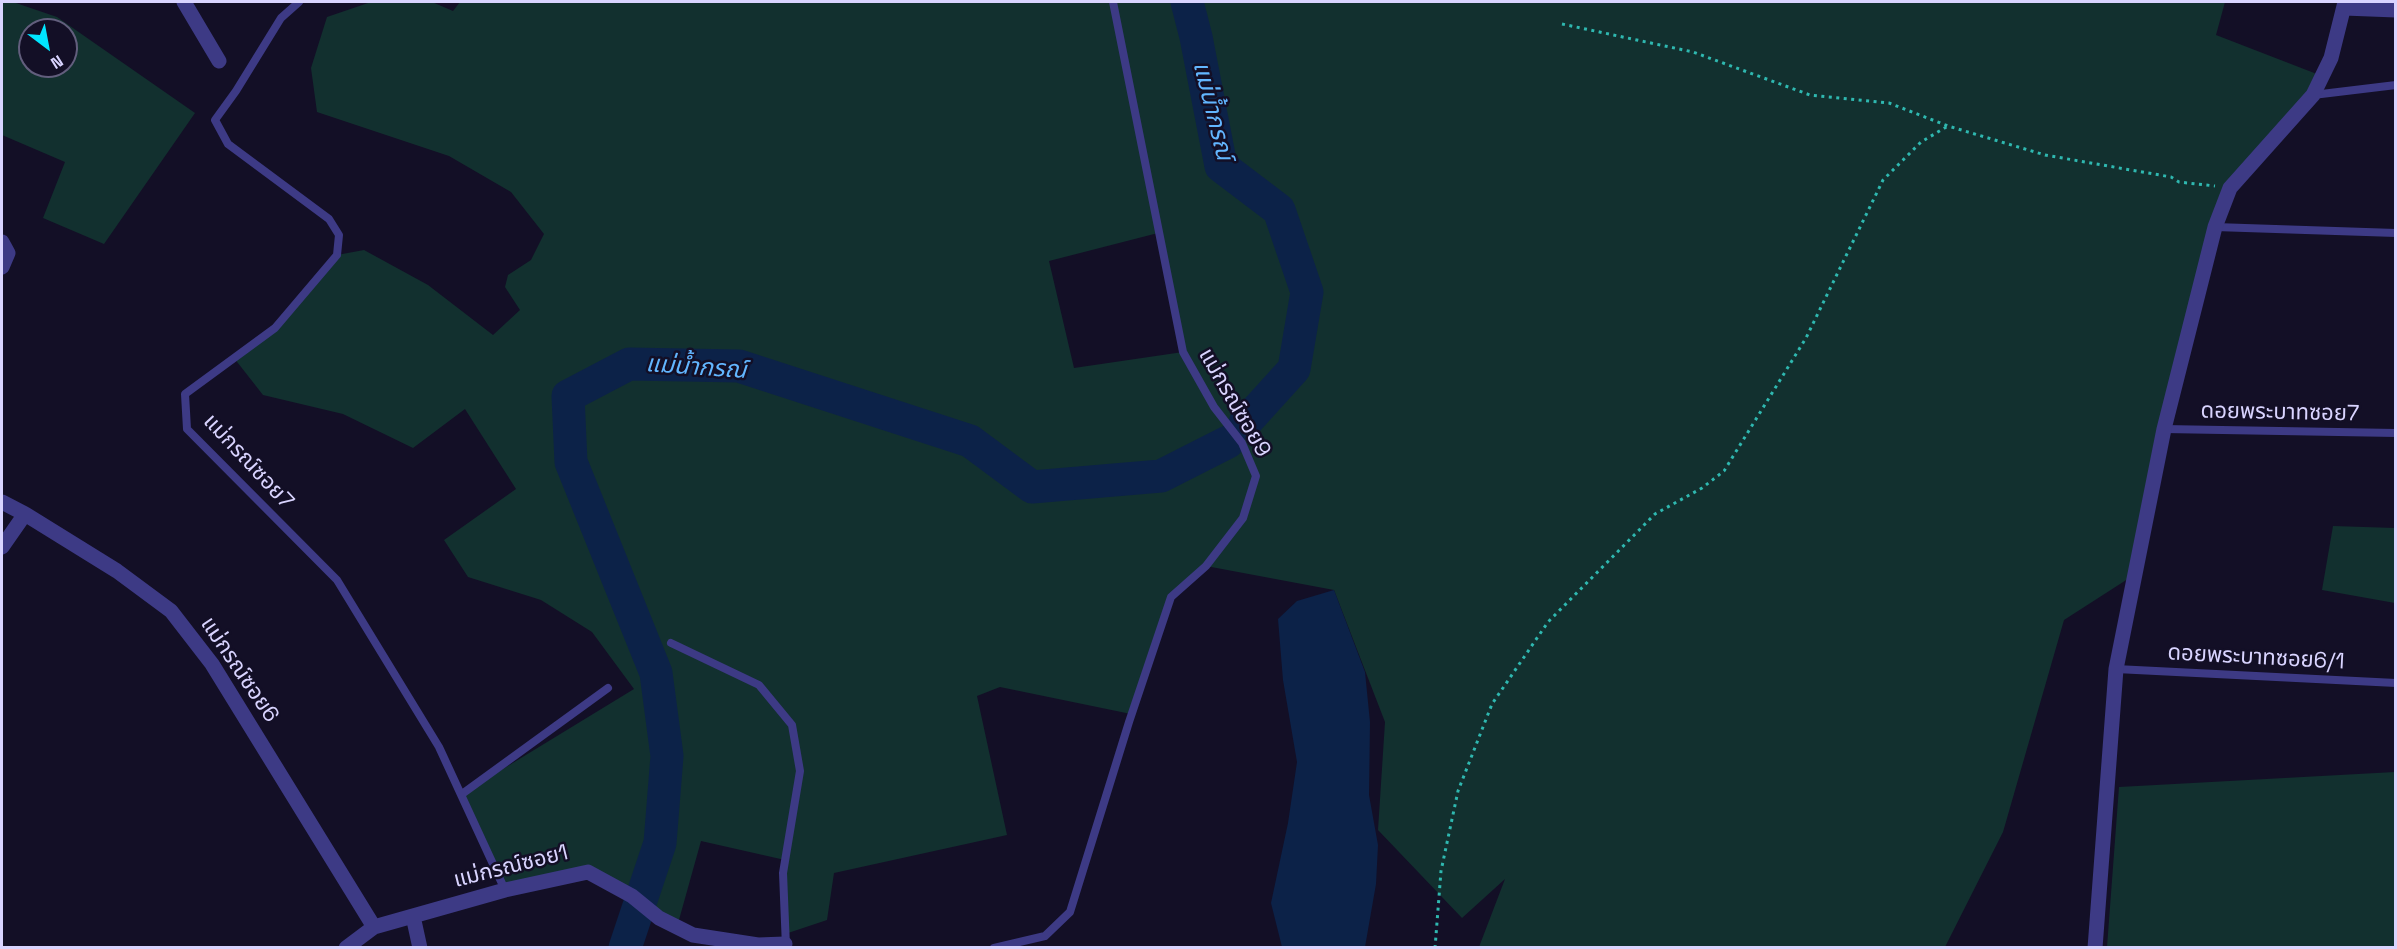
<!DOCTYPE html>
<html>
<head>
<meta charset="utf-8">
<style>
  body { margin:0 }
  #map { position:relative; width:2397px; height:949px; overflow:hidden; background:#130f26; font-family:"Space Grotesk",sans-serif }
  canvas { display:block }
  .frame { position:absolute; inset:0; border:3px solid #d9d4ff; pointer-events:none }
  .north { position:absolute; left:18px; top:18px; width:60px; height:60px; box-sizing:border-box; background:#130f26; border:2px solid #625e7d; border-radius:50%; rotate:148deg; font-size:16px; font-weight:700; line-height:24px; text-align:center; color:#d9d4ff }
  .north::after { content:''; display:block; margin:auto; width:21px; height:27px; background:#00e5ff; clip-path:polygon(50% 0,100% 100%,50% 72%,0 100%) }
</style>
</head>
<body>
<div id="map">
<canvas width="2397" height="949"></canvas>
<div class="frame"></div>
<div class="north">N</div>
</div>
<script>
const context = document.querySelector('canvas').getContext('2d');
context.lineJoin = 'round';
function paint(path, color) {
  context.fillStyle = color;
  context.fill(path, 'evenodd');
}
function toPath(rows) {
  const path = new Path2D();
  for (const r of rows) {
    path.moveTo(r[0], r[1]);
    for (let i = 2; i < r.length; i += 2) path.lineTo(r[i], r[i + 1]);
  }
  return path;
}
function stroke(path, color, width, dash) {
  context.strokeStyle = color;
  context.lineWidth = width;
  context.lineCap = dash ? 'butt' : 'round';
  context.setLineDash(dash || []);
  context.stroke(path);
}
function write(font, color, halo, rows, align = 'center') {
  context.font = font + ' "Space Grotesk","Noto Sans Thai",sans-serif';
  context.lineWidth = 5;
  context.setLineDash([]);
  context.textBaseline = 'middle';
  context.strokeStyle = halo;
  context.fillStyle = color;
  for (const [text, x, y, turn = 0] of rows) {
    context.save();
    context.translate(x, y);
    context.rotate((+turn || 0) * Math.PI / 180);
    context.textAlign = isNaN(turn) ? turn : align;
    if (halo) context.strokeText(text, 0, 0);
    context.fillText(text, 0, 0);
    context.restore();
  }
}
paint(toPath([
  [2,2,13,2,57,17,195,113,104,244,43,218,65,162,2,135],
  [30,30,66,30,66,66,30,66],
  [371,2,432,2,453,11,460,2,2225,2,2216,35,2322,76,2230,188,2134,575,2064,620,2003,832,1945,947,1479,947,1505,879,1462,918,1378,830,1385,722,1334,590,1206,566,1171,597,1131,714,1000,687,977,696,1007,835,834,873,827,920,785,934,785,860,701,841,677,927,588,869,505,890,462,794,634,689,592,632,541,600,468,577,444,540,516,489,465,409,413,448,343,414,263,395,234,358,275,328,337,255,364,250,428,285,493,335,520,310,505,287,508,275,531,260,544,234,511,192,449,156,317,112,311,68,327,17],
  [1158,233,1183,352,1074,368,1049,261],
  [2333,526,2395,528,2395,603,2322,590],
  [2395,772,2395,947,2107,947,2119,787]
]), '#12302f');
paint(toPath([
  [1334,590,1365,672,1370,722,1369,795,1378,845,1376,884,1365,947,1282,947,1271,903,1288,823,1297,762,1283,680,1278,619,1297,601]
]), '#0c2248');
stroke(toPath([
  [1187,2,1196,37,1221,166,1279,210,1307,292,1294,369,1245,423],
  [625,948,660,843,667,756,656,673,571,462,568,396,629,364,739,366,970,441,1032,487,1161,476,1228,442]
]), '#0c2248', 33);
stroke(toPath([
  [1562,24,1693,52,1810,95,1889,103,1948,126,2045,155,2171,177,2179,182,2215,186],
  [1435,948,1441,871,1458,791,1492,704,1548,622,1655,514,1702,488,1724,471,1806,338,1883,180,1921,142,1948,126]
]), '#2fb8b0', 3, [3, 4.5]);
stroke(toPath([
  [299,2,281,18,236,91,215,120,228,144,329,219,339,235,337,255,275,328,185,394,187,429,337,580,439,747,505,890],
  [2313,95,2396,85],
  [2215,227,2396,233],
  [2164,429,2396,433],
  [671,643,759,685,792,725,800,771,783,873,786,947],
  [2116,669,2396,683],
  [462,794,608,688],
  [994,948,1045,936,1070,912,1129,722,1171,597,1206,566,1243,518,1256,476,1242,443,1214,407,1183,352,1113,2]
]), '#3d3a85', 8);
stroke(toPath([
  [184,2,219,61],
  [2344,8,2396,10],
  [2,242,8,253,2,267],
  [2,502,25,514,117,571,171,611,212,664,374,927],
  [2,547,25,514],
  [413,916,420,948],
  [346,948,374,927,505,890,588,872,632,896,659,918,693,935,758,945,785,944],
  [2095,948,2116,669,2164,429,2215,227,2230,188,2313,95,2331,58,2345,2]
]), '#3d3a85', 15);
write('22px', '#d9d4ff', '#130f26', [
  ["แม่กรณ์ซอย9",1234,403,60],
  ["ดอยพระบาทซอย7",2280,413,1],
  ["แม่กรณ์ซอย7",248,462,47],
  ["ดอยพระบาทซอย6/1",2256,658,3],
  ["แม่กรณ์ซอย6",239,670,56],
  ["แม่กรณ์ซอย1",511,867,-14]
]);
write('italic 24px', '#62b6ff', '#130f26', [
  ["แม่น้ำกรณ์",1212,111,76],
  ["แม่น้ำกรณ์",696,368,4]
]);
</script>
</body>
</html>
